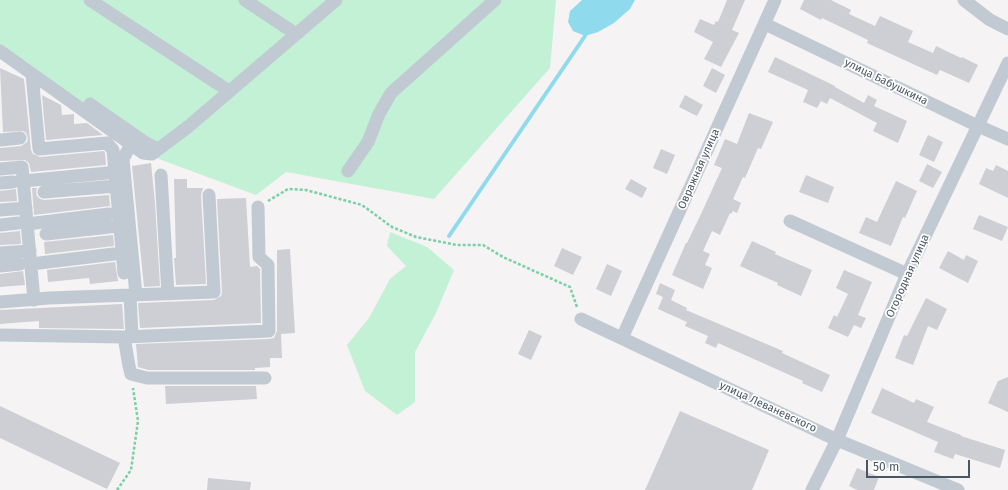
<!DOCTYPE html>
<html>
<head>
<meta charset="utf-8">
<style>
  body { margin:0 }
  #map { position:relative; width:1008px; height:490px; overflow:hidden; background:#f5f3f3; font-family:"Fira Sans",sans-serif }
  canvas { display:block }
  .scale { position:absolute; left:866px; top:460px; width:104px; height:18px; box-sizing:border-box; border:2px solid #4a5661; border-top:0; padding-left:5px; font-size:12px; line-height:14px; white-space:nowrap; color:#4a5661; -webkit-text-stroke:3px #fff; paint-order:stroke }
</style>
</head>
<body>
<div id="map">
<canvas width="1008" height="490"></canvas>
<div class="scale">50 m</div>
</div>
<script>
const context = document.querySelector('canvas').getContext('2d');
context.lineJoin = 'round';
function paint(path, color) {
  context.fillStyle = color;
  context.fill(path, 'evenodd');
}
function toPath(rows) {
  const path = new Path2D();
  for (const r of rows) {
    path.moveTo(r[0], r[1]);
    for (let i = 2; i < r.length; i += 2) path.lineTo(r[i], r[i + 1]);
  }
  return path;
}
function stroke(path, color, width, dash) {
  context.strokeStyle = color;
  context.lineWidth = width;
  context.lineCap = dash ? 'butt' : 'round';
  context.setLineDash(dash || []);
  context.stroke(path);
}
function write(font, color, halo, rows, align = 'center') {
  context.font = font + ' "Fira Sans",sans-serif';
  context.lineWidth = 3.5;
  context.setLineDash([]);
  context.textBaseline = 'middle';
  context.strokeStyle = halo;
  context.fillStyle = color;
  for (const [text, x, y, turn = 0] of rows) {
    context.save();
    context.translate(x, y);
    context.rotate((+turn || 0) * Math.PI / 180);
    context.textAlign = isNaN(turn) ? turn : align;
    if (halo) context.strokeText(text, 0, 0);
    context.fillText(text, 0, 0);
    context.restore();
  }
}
paint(toPath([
  [0,0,556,0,550,68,434,199,286,172,256,195,159,159,135,139,0,47],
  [390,232,427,247,454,270,436,313,415,352,415,402,397,415,365,391,347,345,369,318,390,279,406,266,387,246]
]), '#c3f1d5');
paint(toPath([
  [582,0,635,0,630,9,614,23,598,32,585,36,573,31,568,22,570,11]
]), '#90daee');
stroke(toPath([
  [449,236,585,36]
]), '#90daee', 4);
paint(toPath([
  [727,0,745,0,732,30,739,33,721,67,704,59,713,42,694,32,700,19,714,25,716,21,718,22],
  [804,0,831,0,851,10,849,14,875,26,880,16,913,31,908,42,933,53,936,46,961,58,962,57,978,65,969,83,940,70,937,75,867,43,868,40,822,18,821,20,800,9],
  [775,57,835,86,835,87,864,103,868,95,877,100,874,106,907,121,898,143,873,131,877,123,830,98,827,104,821,101,817,108,803,102,808,90,768,72],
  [0,68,24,79,31,150,33,154,40,157,104,151,105,153,106,165,31,172,29,163,25,160,0,161,0,148,21,146,27,142,28,138,26,133,23,131,3,132],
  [712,68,725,75,716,93,703,86],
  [42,95,61,105,62,115,74,114,74,124,87,123,103,135,46,140],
  [685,95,703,105,697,116,679,107],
  [749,113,773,122,761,149,758,148,745,178,743,177,733,199,741,203,737,213,733,211,731,214,730,213,720,235,712,231,703,251,710,254,705,265,712,268,703,289,672,275,686,243,687,243,701,214,722,168,714,165,725,139,737,144],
  [928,135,943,142,934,162,919,155],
  [661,149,675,155,667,174,653,168],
  [151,163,155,203,160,286,144,287,132,166],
  [927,164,942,172,933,188,919,181],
  [996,165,1008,171,1008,198,979,184,986,168,993,171],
  [806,175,834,187,828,203,799,192],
  [174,179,187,179,187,188,203,188,201,195,206,284,176,285,174,258,176,258],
  [631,179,647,188,642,198,625,189],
  [896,181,917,191,905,218,903,217,891,246,859,233,866,217,877,222],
  [32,188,37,188,36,192,37,196,40,199,44,200,109,195,110,206,34,215],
  [16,189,17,201,0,202,0,191],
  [246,198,250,267,257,266,260,269,261,323,140,328,138,303,214,300,221,296,222,292,217,199],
  [979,215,1008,227,1002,241,973,229],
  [20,231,21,244,0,245,0,233],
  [113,235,114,246,45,254,44,242],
  [752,241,776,252,775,254,812,270,801,296,777,285,778,283,740,266],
  [562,248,582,257,573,275,554,266],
  [290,249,295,333,281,334,282,358,270,358,270,367,255,368,255,370,148,370,138,367,136,344,269,339,274,338,277,331,277,250],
  [948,251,964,260,966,255,978,261,968,283,939,268],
  [115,262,118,281,90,284,89,278,48,282,47,270],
  [607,264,622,271,611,296,596,289],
  [844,270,872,282,858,315,866,318,861,328,854,325,848,337,828,328,834,315,837,317,848,294,836,288],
  [23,271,25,285,0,287,0,274],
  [660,283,675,290,671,300,669,299,687,308,686,310,783,351,782,353,830,375,822,392,802,383,803,381,718,343,716,348,705,343,708,336,685,326,687,322,658,309,663,297,656,294],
  [926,298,947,309,937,330,928,326,913,365,895,358,904,335,907,336],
  [122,304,124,329,39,328,39,321,0,324,0,310],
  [529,330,542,336,531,360,518,354],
  [1008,377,1008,412,988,403,998,381],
  [165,386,256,386,257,399,166,404],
  [882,388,914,403,916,399,934,407,927,422,961,435,961,436,1005,450,1000,468,955,454,953,459,934,452,938,442,871,413],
  [0,406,120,463,107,489,0,438],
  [680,411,769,450,752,490,645,490],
  [857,468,879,477,874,490,857,490,849,486],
  [208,478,251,482,250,490,207,490]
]), '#cdcfd5');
stroke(toPath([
  [268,201,288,189,306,190,362,205,392,227,416,237,457,245,483,245,503,257,570,287,577,307],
  [117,490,131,470,138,421,133,388]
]), '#7ad0a6', 2.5, [3, 2]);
stroke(toPath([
  [90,0,229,91],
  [245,0,296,34],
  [964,0,990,20,1008,29],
  [765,24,978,126,1008,139],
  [0,51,143,153,152,154,189,126,336,0],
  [32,74,39,149,107,143,113,150,124,273],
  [90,104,146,143,158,149],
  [0,140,20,138],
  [131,144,123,159,136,295],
  [0,169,22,167,34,300],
  [348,171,368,142,379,114,391,93,495,0],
  [161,175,168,294],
  [24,181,107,173],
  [0,183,13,182],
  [44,192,116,186],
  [0,210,26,208],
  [790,221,907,274],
  [27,224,109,214],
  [0,225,18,223],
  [46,234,119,226],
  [0,253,30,251],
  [31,264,114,254],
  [0,266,20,264],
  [130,295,132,336],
  [0,302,49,298,214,292,209,195],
  [581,319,837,440,958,490],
  [0,335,124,337,129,366,131,374,147,378,265,378],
  [124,337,269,331,268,265,259,257,258,207],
  [622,338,775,0],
  [812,490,837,440,907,274,1008,63]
]), '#c1cad2', 13);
write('11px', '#4a5661', '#fff', [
  ["улица Бабушкина",886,82,26],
  ["Овражная улица",699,169,-66],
  ["Огородная улица",908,276,-66],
  ["улица Леваневского",768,407,25]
]);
</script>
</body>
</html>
